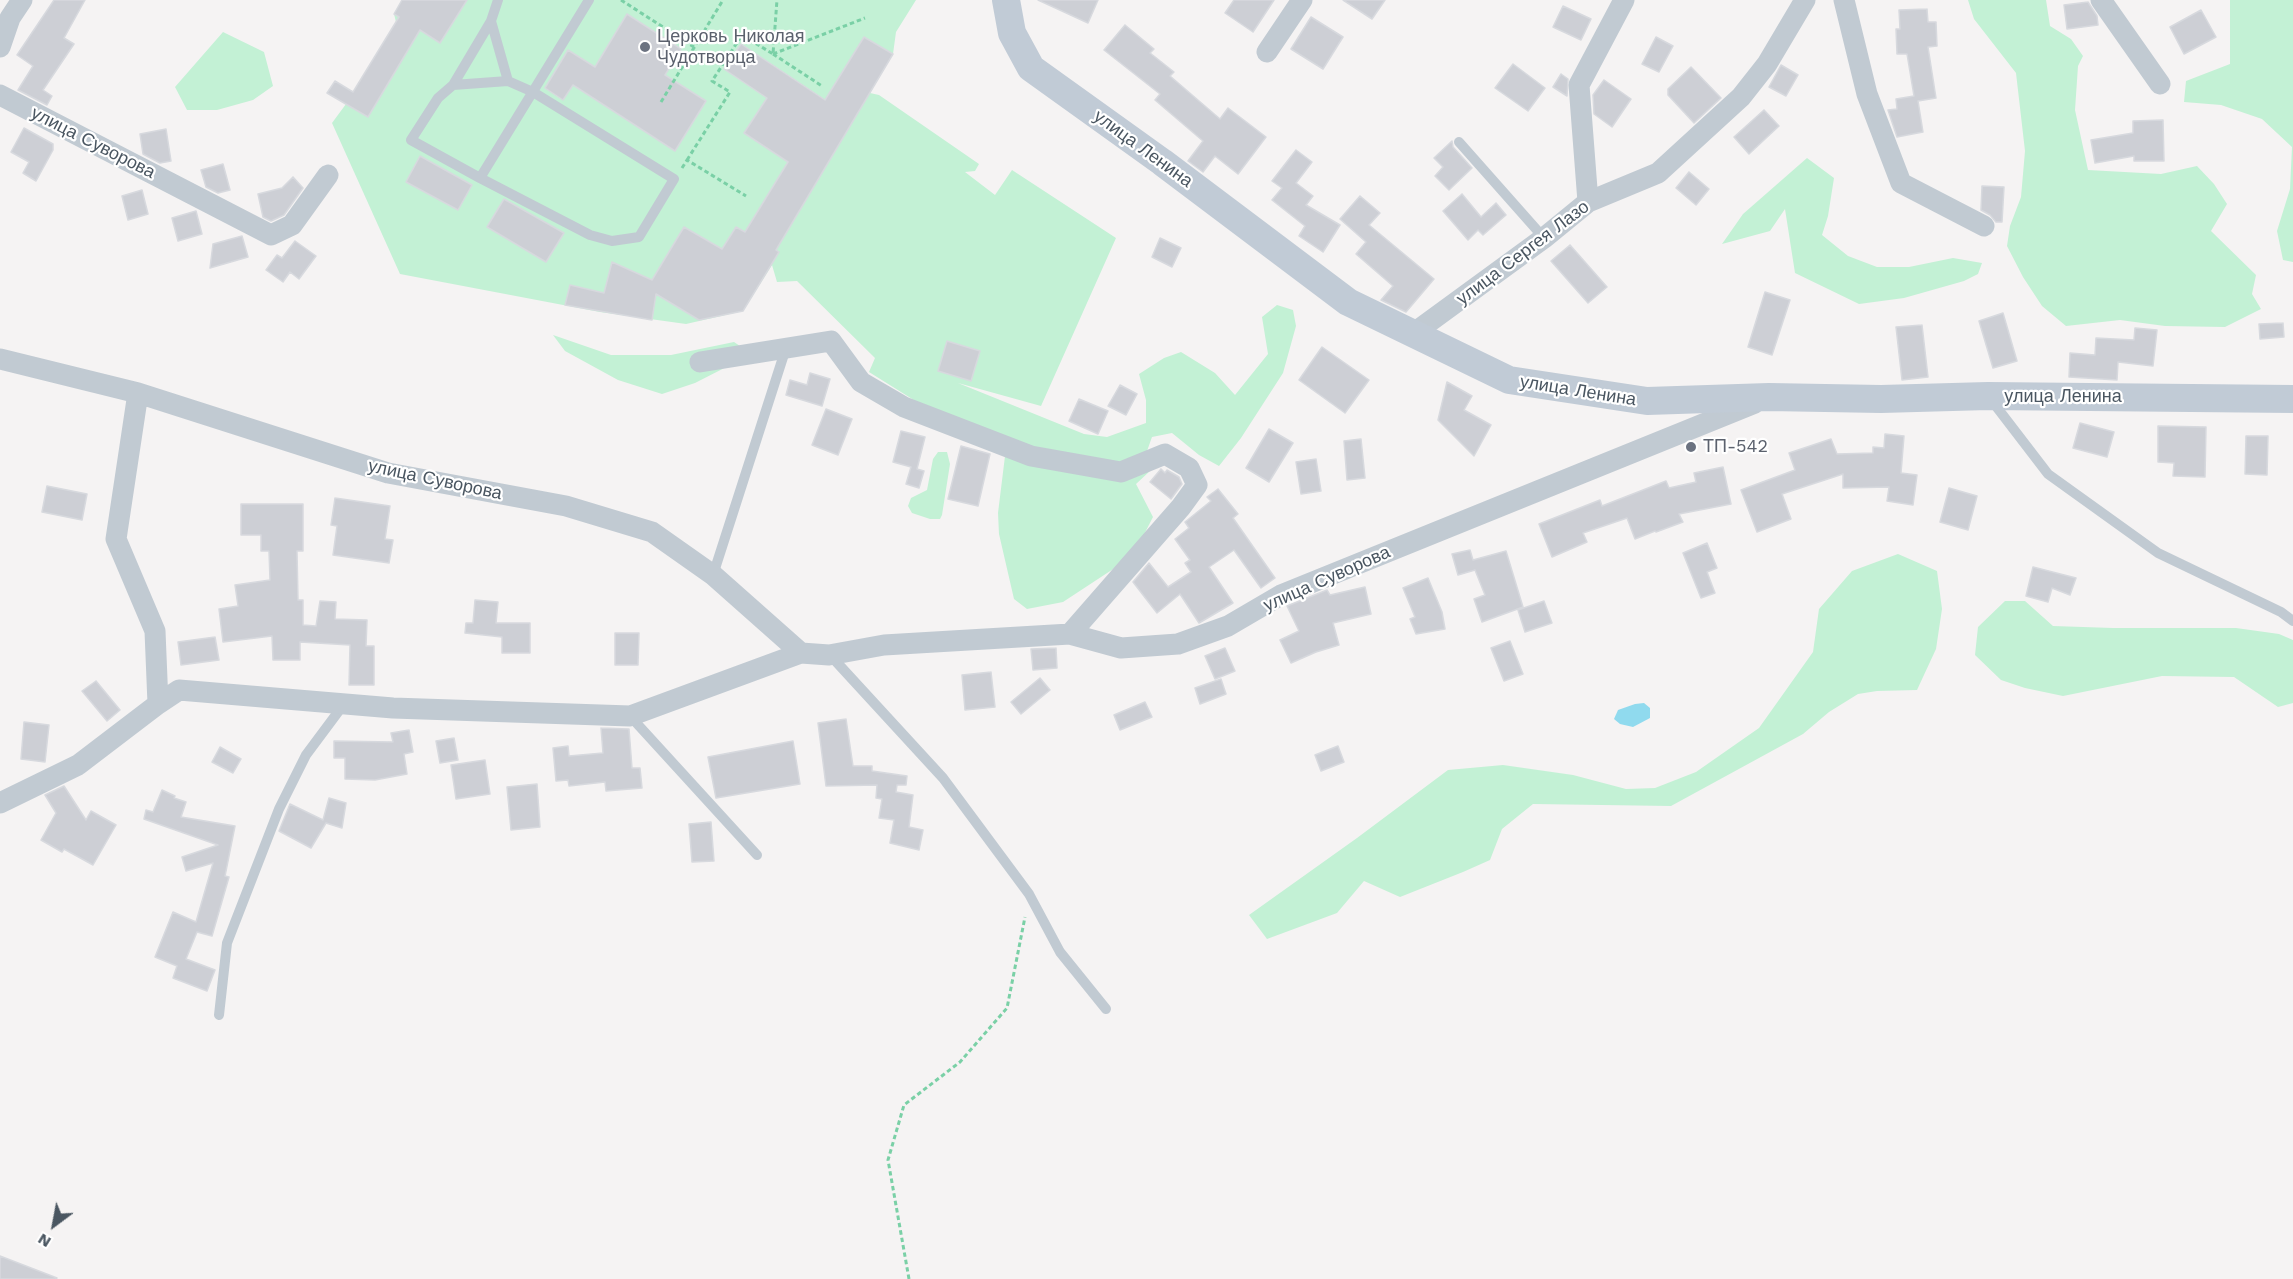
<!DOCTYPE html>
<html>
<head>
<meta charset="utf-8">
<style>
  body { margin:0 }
  #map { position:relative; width:2293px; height:1279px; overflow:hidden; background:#f5f3f3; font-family:"Work Sans",sans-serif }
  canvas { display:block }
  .north { position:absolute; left:24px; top:1195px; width:60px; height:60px; -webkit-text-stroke:4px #fff; paint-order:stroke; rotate:212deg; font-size:16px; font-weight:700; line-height:24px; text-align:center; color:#4a5661 }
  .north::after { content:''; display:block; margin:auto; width:21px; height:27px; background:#4a5661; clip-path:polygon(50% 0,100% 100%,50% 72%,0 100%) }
</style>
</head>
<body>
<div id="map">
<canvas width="2293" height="1279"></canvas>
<div class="north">N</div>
</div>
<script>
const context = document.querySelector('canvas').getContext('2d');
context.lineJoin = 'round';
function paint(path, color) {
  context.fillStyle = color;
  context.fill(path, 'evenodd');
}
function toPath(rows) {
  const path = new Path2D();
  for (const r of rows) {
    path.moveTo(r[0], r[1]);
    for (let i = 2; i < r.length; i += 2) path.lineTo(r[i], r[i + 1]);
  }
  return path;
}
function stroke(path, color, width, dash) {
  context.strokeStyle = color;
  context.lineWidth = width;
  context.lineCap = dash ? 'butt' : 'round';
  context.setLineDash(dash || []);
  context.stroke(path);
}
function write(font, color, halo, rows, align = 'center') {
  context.font = font + ' "Work Sans",sans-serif';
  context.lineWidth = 4.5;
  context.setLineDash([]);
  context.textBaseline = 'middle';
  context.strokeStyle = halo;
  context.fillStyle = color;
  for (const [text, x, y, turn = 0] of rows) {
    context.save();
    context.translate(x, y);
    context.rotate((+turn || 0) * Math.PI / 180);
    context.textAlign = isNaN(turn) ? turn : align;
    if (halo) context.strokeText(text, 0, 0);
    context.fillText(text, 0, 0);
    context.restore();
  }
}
paint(toPath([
  [402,0,916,0,896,32,893,54,870,93,879,95,979,164,975,171,965,172,995,195,1012,170,1116,238,1041,406,958,383,1084,434,1107,437,1146,423,1146,400,1139,374,1164,358,1181,352,1215,373,1235,395,1268,354,1262,317,1277,305,1293,310,1296,326,1283,373,1241,438,1219,466,1199,455,1172,433,1152,437,1147,451,1150,471,1136,484,1153,517,1133,556,1063,602,1027,609,1014,599,999,534,998,513,1006,448,933,412,869,372,875,358,797,281,777,282,772,265,743,311,686,324,600,312,400,274,332,123,346,104,396,22,394,14],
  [1968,0,2046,0,2050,26,2071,39,2083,56,2078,66,2075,110,2088,170,2161,174,2197,166,2214,184,2227,204,2211,231,2256,275,2252,294,2261,309,2225,327,2165,326,2120,320,2066,326,2042,306,2023,277,2007,246,2010,226,2021,197,2025,151,2016,73,1974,19],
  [2230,0,2293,0,2293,262,2283,260,2277,231,2290,189,2292,147,2262,119,2221,105,2184,102,2186,81,2230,64],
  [223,32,264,52,273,86,253,100,217,110,187,110,175,87],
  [1807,158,1834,178,1828,216,1822,235,1848,256,1877,267,1909,267,1953,258,1982,263,1978,274,1964,281,1904,298,1859,304,1795,273,1785,209,1770,231,1722,244,1743,214],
  [553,335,611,355,671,355,734,342,740,346,742,359,695,383,662,394,618,380,565,351],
  [938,452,947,452,950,464,942,515,940,519,930,519,912,513,908,506,911,498,927,490,933,459],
  [1898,554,1937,571,1942,609,1936,649,1917,690,1877,691,1858,694,1829,712,1803,734,1671,806,1533,804,1502,829,1490,860,1463,872,1400,897,1364,881,1337,913,1267,939,1249,915,1357,838,1448,770,1503,765,1573,775,1626,789,1655,788,1696,772,1759,728,1813,652,1819,609,1852,571],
  [2005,601,2025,601,2053,626,2113,628,2236,628,2279,634,2293,640,2293,703,2278,707,2234,677,2162,676,2063,696,2025,688,2001,680,1975,655,1978,627]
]), '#c3f1d5');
paint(toPath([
  [1644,703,1650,708,1650,718,1633,727,1620,724,1614,719,1618,710,1635,704]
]), '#90daee');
const building = toPath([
  [54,0,85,0,64,38,74,44,43,90,52,96,47,105,18,90,33,66,17,55,54,0],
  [402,0,467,0,440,43,420,30,368,117,327,93,335,81,353,92,399,17,394,14,402,0],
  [1038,0,1098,0,1088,23,1038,0],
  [1234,0,1274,0,1253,32,1225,13,1234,0],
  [1343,0,1385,0,1372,19,1343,0],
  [2088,2,2097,16,2098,25,2067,29,2064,5,2088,2],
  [1563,6,1591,19,1581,40,1553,27,1563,6],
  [1927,9,1928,22,1936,22,1937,46,1928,47,1936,98,1918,101,1923,132,1897,137,1888,110,1897,109,1896,99,1914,96,1907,54,1897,54,1896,29,1900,29,1899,10,1927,9],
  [2201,10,2216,37,2184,54,2170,27,2201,10],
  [627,14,681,49,665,75,706,101,675,151,573,85,563,100,545,88,568,50,595,67,627,14],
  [1311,17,1343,37,1323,69,1291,49,1311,17],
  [1125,25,1154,49,1150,53,1174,72,1170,76,1220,119,1228,108,1266,137,1238,174,1215,156,1203,172,1188,161,1203,141,1155,100,1160,94,1104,50,1125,25],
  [864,37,893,54,776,250,779,252,743,311,699,320,656,294,652,320,565,305,570,285,604,293,612,262,652,280,684,227,722,249,736,227,745,232,788,162,744,133,767,98,724,69,741,44,825,100,864,37],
  [1656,37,1673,46,1659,72,1642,64,1656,37],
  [1513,64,1545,88,1528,111,1495,88,1513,64],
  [1781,65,1798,75,1786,96,1769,87,1781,65],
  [1691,67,1721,98,1694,123,1668,95,1668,89,1691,67],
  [1561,74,1568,79,1567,96,1553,87,1561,74],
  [1604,80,1631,99,1612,127,1594,114,1593,95,1604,80],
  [1764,110,1779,126,1749,154,1734,137,1764,110],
  [2163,120,2164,161,2134,161,2134,156,2095,163,2091,140,2133,133,2133,121,2163,120],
  [24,128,53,144,53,150,36,181,23,173,29,162,11,152,24,128],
  [166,129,171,161,160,163,143,154,140,134,166,129],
  [1452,141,1453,147,1472,168,1449,190,1435,176,1443,167,1434,158,1452,141],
  [1296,150,1312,162,1296,183,1313,196,1306,205,1340,225,1323,252,1299,236,1305,226,1272,200,1282,188,1272,181,1296,150],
  [420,156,472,185,458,210,406,182,420,156],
  [223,164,230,190,218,193,206,187,201,170,223,164],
  [1689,172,1709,189,1696,205,1676,188,1689,172],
  [293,177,303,188,284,215,271,221,263,217,258,194,282,188,293,177],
  [1982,186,2004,187,2002,222,1996,222,1990,215,1981,210,1982,186],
  [142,190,148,214,128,220,122,196,142,190],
  [1462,194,1481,217,1496,203,1506,215,1483,235,1478,230,1468,240,1443,211,1462,194],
  [1360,196,1380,213,1369,225,1434,279,1406,312,1381,300,1393,286,1356,254,1366,242,1340,219,1360,196],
  [504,199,564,233,546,262,487,227,504,199],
  [196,211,202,234,178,241,172,218,196,211],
  [242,236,248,257,210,268,213,244,242,236],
  [1160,238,1181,248,1172,267,1152,257,1160,238],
  [295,241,316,256,299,279,290,272,283,282,266,270,277,255,282,258,295,241],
  [1570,245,1607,287,1588,303,1551,261,1570,245],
  [1765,292,1790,300,1772,355,1748,347,1765,292],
  [2003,313,2017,361,1993,368,1979,321,2003,313],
  [2283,323,2284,337,2260,339,2259,324,2283,323],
  [1922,325,1928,377,1902,380,1896,327,1922,325],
  [2135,328,2157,330,2153,366,2118,362,2117,380,2069,377,2070,353,2095,355,2096,338,2134,340,2135,328],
  [947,341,980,351,971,381,938,371,947,341],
  [1322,347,1369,380,1345,413,1299,380,1322,347],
  [810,373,830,379,822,406,786,395,790,380,807,385,810,373],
  [1447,382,1472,396,1464,410,1491,425,1474,456,1438,420,1447,382],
  [1120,385,1137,394,1126,415,1108,406,1120,385],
  [1079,399,1108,411,1098,434,1069,421,1079,399],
  [826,409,852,419,838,455,812,445,826,409],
  [2080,423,2114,432,2107,457,2073,448,2080,423],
  [2158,426,2206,427,2205,477,2173,476,2174,463,2158,462,2158,426],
  [1269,429,1293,443,1269,482,1246,468,1269,429],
  [901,431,925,437,917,469,924,471,919,488,906,484,911,467,893,462,901,431],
  [1885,434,1904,436,1901,473,1917,475,1913,505,1887,501,1889,487,1843,488,1843,474,1782,494,1791,519,1757,532,1741,490,1795,470,1789,453,1831,439,1837,454,1873,453,1873,447,1884,448,1885,434],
  [2246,436,2268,436,2267,475,2245,474,2246,436],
  [1361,439,1365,478,1347,480,1344,441,1361,439],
  [961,446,990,454,978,506,948,499,961,446],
  [1316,459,1321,491,1301,494,1296,462,1316,459],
  [1723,467,1731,504,1679,514,1683,522,1656,532,1655,531,1635,539,1627,518,1583,533,1587,542,1552,557,1539,524,1600,500,1602,506,1666,481,1669,488,1696,482,1694,473,1723,467],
  [1161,469,1165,473,1167,470,1179,477,1182,484,1171,499,1150,482,1161,469],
  [47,486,87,494,82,520,42,512,47,486],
  [1949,488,1977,496,1968,530,1940,522,1949,488],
  [1218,489,1238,514,1233,518,1275,578,1261,588,1234,550,1209,567,1233,603,1199,623,1180,594,1157,613,1133,582,1149,563,1168,587,1191,572,1185,563,1190,560,1175,539,1189,528,1185,522,1211,501,1207,497,1218,489],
  [335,498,390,506,385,539,393,540,389,563,333,555,337,526,331,525,335,498],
  [241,504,303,504,303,551,297,551,298,600,303,600,303,625,316,626,320,601,336,602,335,619,367,620,366,646,374,646,374,685,349,685,350,645,300,642,300,660,273,660,272,636,223,642,219,609,238,606,235,585,270,580,269,551,261,551,261,535,241,535,241,504],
  [1707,543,1717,568,1707,572,1715,593,1701,598,1683,553,1707,543],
  [1470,550,1473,560,1506,551,1523,607,1482,622,1474,599,1485,595,1475,570,1458,575,1452,554,1470,550],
  [2033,567,2076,578,2070,595,2052,588,2048,602,2026,596,2033,567],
  [1428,578,1442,612,1445,629,1416,634,1410,619,1415,617,1403,588,1428,578],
  [1365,587,1371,614,1333,623,1339,645,1316,652,1291,663,1280,640,1299,631,1287,606,1327,590,1330,595,1365,587],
  [475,600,498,602,496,623,530,623,530,653,502,653,502,637,465,633,466,623,473,623,475,600],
  [1544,601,1552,623,1525,632,1518,610,1544,601],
  [615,633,639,633,638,665,615,665,615,633],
  [215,637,219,660,181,665,178,642,215,637],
  [1510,641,1523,674,1504,681,1491,648,1510,641],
  [1056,648,1057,668,1033,670,1031,649,1056,648],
  [1225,648,1235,671,1215,679,1205,656,1225,648],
  [991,672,995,707,965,710,962,675,991,672],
  [1040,678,1050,690,1021,714,1011,702,1040,678],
  [1221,679,1226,694,1200,704,1195,688,1221,679],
  [96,681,120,710,107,721,82,691,96,681],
  [1145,702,1152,717,1120,730,1114,715,1145,702],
  [846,719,853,766,872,766,872,771,907,776,906,785,897,785,896,792,913,795,909,827,923,830,919,850,890,843,894,820,879,818,882,799,876,798,877,785,826,786,818,723,846,719],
  [24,722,49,725,45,762,21,759,24,722],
  [601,728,629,729,632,768,640,768,642,788,606,791,605,782,569,786,568,780,556,781,553,748,568,746,569,756,603,753,601,728],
  [409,730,413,752,404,754,407,774,375,780,345,779,345,758,334,758,334,741,393,742,391,733,409,730],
  [454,738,458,760,440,763,436,741,454,738],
  [793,741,800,784,716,798,708,757,793,741],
  [1338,746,1344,762,1321,771,1315,755,1338,746],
  [220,747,241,759,233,773,212,762,220,747],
  [485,760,490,794,456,799,451,765,485,760],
  [537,784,540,827,511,830,507,787,537,784],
  [64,786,86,820,91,811,116,825,93,865,64,849,62,852,41,840,56,813,45,795,64,786],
  [162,790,175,796,174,798,186,802,181,817,235,826,225,876,229,877,212,936,197,932,186,959,215,970,207,991,173,978,177,966,155,957,173,912,196,922,213,863,186,871,182,857,218,845,144,819,146,810,153,812,162,790],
  [329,798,346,803,342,828,326,823,311,848,279,831,290,804,323,820,329,798],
  [711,822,714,861,692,862,689,824,711,822],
  [0,1256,57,1278,56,1279,0,1279,0,1256]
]);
paint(building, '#cdcfd5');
stroke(building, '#d7d9de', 1.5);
stroke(toPath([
  [621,0,694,47],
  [773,54,865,18],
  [773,54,822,86],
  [661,102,723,0],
  [687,160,730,92,712,81,742,35,773,54,777,0],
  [682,168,687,160,746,196],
  [909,1279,888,1160,904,1105,960,1062,1007,1008,1025,917]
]), '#7ad0a6', 3, [4.5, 3]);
stroke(toPath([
  [498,0,491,21,508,81],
  [508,81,533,92,674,179,639,237,612,241,590,235,480,178,411,140,438,98,453,85,508,81],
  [453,85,491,21],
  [1459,142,1544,238],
  [480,178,589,0],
  [1992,401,2048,474,2158,553,2281,612,2293,621],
  [713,575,786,348],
  [830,655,943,778,1029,894,1060,952,1106,1009],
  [630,716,757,855],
  [219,1015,227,943,279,809,306,755,344,704]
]), '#c1cad2', 10);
stroke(toPath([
  [1844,0,1867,94,1901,183,1984,226],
  [2101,0,2160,84],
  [0,47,10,18,22,0],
  [1267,52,1302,0],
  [0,95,271,235,292,225,328,175],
  [1588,202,1579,85,1624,0],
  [1414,333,1544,238,1588,202,1658,173,1741,97,1767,64,1805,0],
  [0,359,138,393,388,473,566,506,652,532,713,575,801,653,829,655,884,645,1070,634,1121,648,1178,644,1228,626,1281,595,1755,403],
  [700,362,831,341,861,382,904,407,1031,456,1121,472,1165,454,1189,468,1197,485,1181,507,1070,634],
  [138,393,116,539,155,631,158,704],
  [0,803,78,765,158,704,179,690,393,708,630,716,801,653]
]), '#c1cad2', 21);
stroke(toPath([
  [1006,0,1012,33,1031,68,1162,162,1348,302,1509,380,1647,401,1769,397,1881,399,1988,396,2293,399]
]), '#c1cbd6', 28);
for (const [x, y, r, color] of [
  [645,47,6,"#6b7280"],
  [1691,447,6,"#6b7280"]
]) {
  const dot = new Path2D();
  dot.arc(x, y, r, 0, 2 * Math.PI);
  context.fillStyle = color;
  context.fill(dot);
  stroke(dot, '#fff', 2);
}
write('18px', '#5b616d', '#fff', [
  ["Церковь Николая",657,37],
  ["Чудотворца",657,58],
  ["ТП-542",1703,447]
], 'left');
write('18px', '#4a5661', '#fff', [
  ["улица Суворова",93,143,27],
  ["улица Ленина",1143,149,36],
  ["улица Сергея Лазо",1523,253,-37],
  ["улица Ленина",1578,391,9],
  ["улица Ленина",2063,397],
  ["улица Суворова",435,480,12],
  ["улица Суворова",1327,579,-24]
]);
</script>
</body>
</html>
